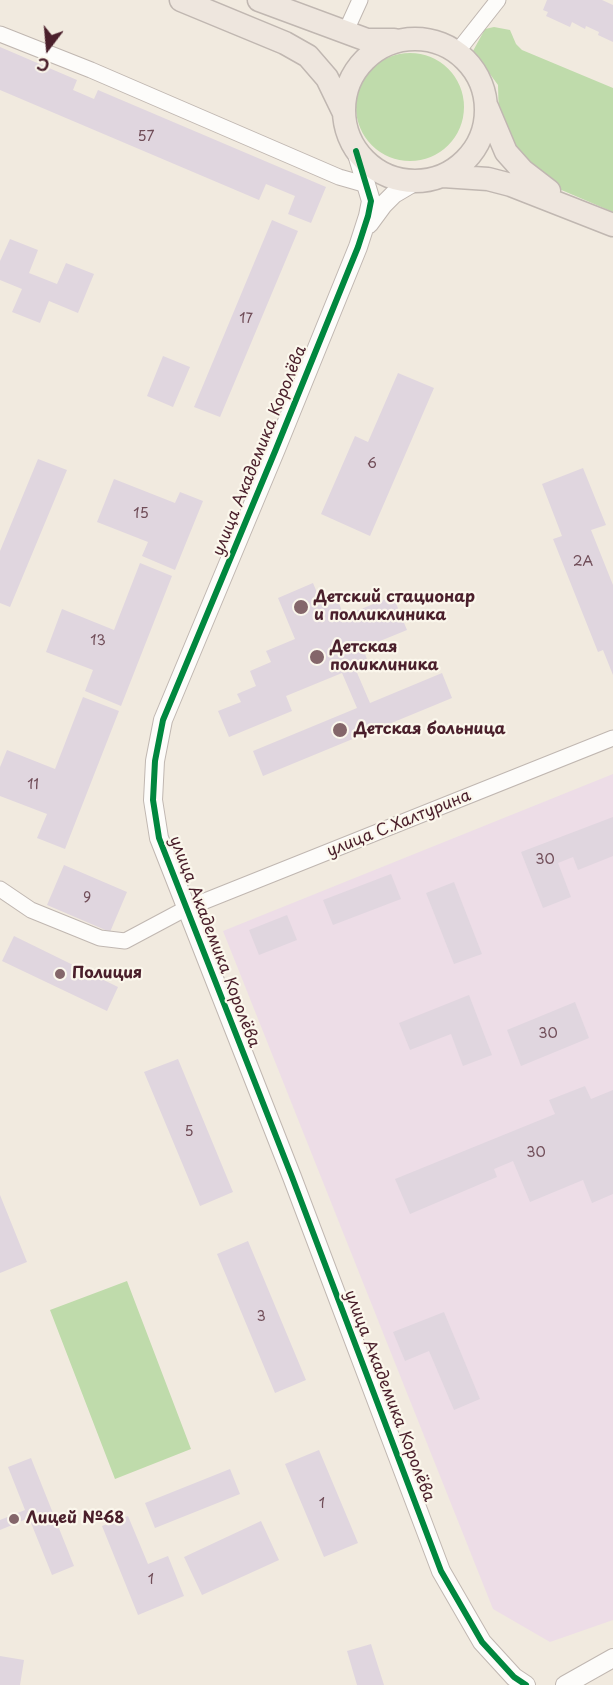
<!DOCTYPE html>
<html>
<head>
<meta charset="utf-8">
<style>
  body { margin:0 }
  #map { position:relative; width:613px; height:1685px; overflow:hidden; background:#f1eadf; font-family:"Playpen Sans",sans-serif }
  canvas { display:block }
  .north { position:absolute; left:18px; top:18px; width:60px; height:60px; -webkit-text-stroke:4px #fbf7ec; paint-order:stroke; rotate:196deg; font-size:16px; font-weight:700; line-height:24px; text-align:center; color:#4a1f2b }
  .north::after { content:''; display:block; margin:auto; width:21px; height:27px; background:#4a1f2b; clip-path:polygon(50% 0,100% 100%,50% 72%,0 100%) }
</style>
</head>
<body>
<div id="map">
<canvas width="613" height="1685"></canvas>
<div class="north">С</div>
</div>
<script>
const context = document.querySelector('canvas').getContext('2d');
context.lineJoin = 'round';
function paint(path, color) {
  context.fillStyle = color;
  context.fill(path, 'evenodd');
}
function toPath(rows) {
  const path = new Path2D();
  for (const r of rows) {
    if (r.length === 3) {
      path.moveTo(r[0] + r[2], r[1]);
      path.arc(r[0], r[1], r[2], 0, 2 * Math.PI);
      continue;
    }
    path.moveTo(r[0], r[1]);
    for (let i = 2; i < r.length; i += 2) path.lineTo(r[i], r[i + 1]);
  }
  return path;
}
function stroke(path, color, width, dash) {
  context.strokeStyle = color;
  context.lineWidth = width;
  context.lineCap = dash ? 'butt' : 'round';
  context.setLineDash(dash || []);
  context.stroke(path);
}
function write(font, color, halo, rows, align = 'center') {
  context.font = font + ' "Playpen Sans",sans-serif';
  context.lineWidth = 4.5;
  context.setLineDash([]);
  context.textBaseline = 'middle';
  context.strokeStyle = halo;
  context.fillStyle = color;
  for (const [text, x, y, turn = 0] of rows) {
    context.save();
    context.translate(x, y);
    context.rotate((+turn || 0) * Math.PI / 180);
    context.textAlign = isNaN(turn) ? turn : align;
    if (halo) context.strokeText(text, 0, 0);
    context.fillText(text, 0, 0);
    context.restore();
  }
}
paint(toPath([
  [613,774,613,1620,550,1642,493,1609,223,931]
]), '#eddde7');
paint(toPath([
  [494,27,510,30,516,44,522,50,613,88,613,212,545,183,518,158,499,122,498,85,473,51,485,29],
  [410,107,54],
  [127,1281,191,1449,115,1479,50,1310]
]), '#bfdbab');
paint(toPath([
  [547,0,602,0,613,5,613,42,598,35,599,32,586,26,585,29,572,22,570,27,546,16,548,12,543,10],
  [0,47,77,80,73,90,94,99,98,90,326,187,311,223,288,214,295,196,266,184,259,200,0,90],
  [272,220,298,231,220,417,194,407],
  [10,239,38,250,29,273,57,284,66,263,94,274,78,313,49,301,40,323,12,312,22,289,0,280,0,261],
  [163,356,190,367,173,407,147,396],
  [398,373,434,388,370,536,321,514,355,436,368,442],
  [38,459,67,470,10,607,0,603,0,551],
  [583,468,606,525,591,530,613,585,613,675,603,650,598,652,553,539,562,536,542,484],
  [114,479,175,503,180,492,203,501,175,570,142,556,148,542,97,522],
  [140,563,172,576,121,706,85,691,93,670,46,652,62,609,114,630],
  [313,583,323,607,338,601,344,616,393,596,407,630,363,648,368,662,355,668,370,703,442,673,452,698,263,776,253,751,357,708,342,673,286,696,292,711,229,737,218,711,241,702,237,694,256,686,250,671,271,662,266,651,295,639,278,598],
  [83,697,119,711,65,849,37,838,47,814,0,796,0,767,7,750,55,769],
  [613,817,613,856,578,870,573,857,558,863,571,897,543,908,521,852],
  [64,865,127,892,110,932,47,905],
  [391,874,401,899,333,925,323,900],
  [454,882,482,954,454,964,426,893],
  [287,915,297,940,259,955,249,930],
  [14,936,118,987,107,1011,2,961],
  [469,995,492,1055,463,1066,451,1034,410,1050,399,1023],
  [575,1002,589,1038,521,1066,507,1030],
  [178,1059,233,1192,200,1206,144,1072],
  [585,1086,591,1099,613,1090,613,1194,592,1203,583,1180,530,1202,513,1161,494,1169,497,1177,410,1214,395,1179,555,1114,549,1100],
  [0,1195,27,1262,0,1273],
  [248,1241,306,1380,275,1393,217,1254],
  [444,1312,480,1399,454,1410,429,1351,405,1361,393,1332],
  [319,1450,358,1543,324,1557,285,1464],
  [31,1458,74,1566,52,1575,29,1518,0,1530,0,1520,25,1510,8,1467],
  [230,1469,240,1494,155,1528,145,1503],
  [128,1516,148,1564,168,1556,184,1596,138,1615,102,1526],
  [261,1521,279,1560,202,1595,184,1557],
  [371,1644,384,1685,357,1685,347,1651],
  [0,1656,24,1660,20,1685,0,1685]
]), '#e0d6df');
const minor = toPath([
  [345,33,360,0],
  [0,34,91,70,339,177,367,185],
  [457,52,498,0],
  [0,889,31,910,100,938,125,941,185,909,613,738]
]);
const tertiary = toPath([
  [356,151,371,201,368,216,358,247,276,449,163,720,155,761,153,800,159,838,292,1177,441,1571,482,1642,514,1677,526,1685],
  [369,224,383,205,394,194,416,181],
  [565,1685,613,1658]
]);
const primary = toPath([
  [181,0,285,43,308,56,327,78,343,111],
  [259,0,367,40,394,40],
  [415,110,71],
  [487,107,506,152,523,171,549,191],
  [443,176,488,179,511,185,613,225]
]);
stroke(minor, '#c0b7b1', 17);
stroke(tertiary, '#c0b7b1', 20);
stroke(primary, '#c0b7b1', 25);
stroke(minor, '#fdfcfa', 15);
stroke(tertiary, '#fdfcfa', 18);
stroke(primary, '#eee6de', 22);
stroke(toPath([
  [356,151,371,201,368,216,358,247,276,449,163,720,155,761,153,800,159,838,292,1177,441,1571,482,1642,514,1677,526,1685]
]), '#00873e', 6);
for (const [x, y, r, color] of [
  [301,607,8,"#84666a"],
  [317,657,8,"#84666a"],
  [340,730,8,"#84666a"],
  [60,974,6,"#84666a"],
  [14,1519,6,"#84666a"]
]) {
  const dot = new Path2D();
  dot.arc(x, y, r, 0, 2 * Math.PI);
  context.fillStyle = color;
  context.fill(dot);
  stroke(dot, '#fbf7ec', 2);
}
write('14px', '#704d58', null, [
  ["57",146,137],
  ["17",246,319],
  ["6",372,464],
  ["15",141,514],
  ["2А",583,562],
  ["13",98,641],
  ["11",33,785],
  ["30",545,860],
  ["9",87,898],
  ["30",548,1034],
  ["5",189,1132],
  ["30",536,1153],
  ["3",261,1317],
  ["1",322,1504],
  ["1",151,1580]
]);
write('16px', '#4a1f2b', '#fbf7ec', [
  ["улица Академика Королёва",260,451,-68],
  ["улица С.Халтурина",399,824,-22],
  ["улица Академика Королёва",214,942,69],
  ["улица Академика Королёва",389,1396,69]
]);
write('bold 16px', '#4a1f2b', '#fbf7ec', [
  ["Детский стационар",314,598],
  ["и полликлиника",314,616],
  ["Детская",330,648],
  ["поликлиника",330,666],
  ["Детская больница",354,730],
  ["Полиция",72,974],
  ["Лицей №68",26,1519]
], 'left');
</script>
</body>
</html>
